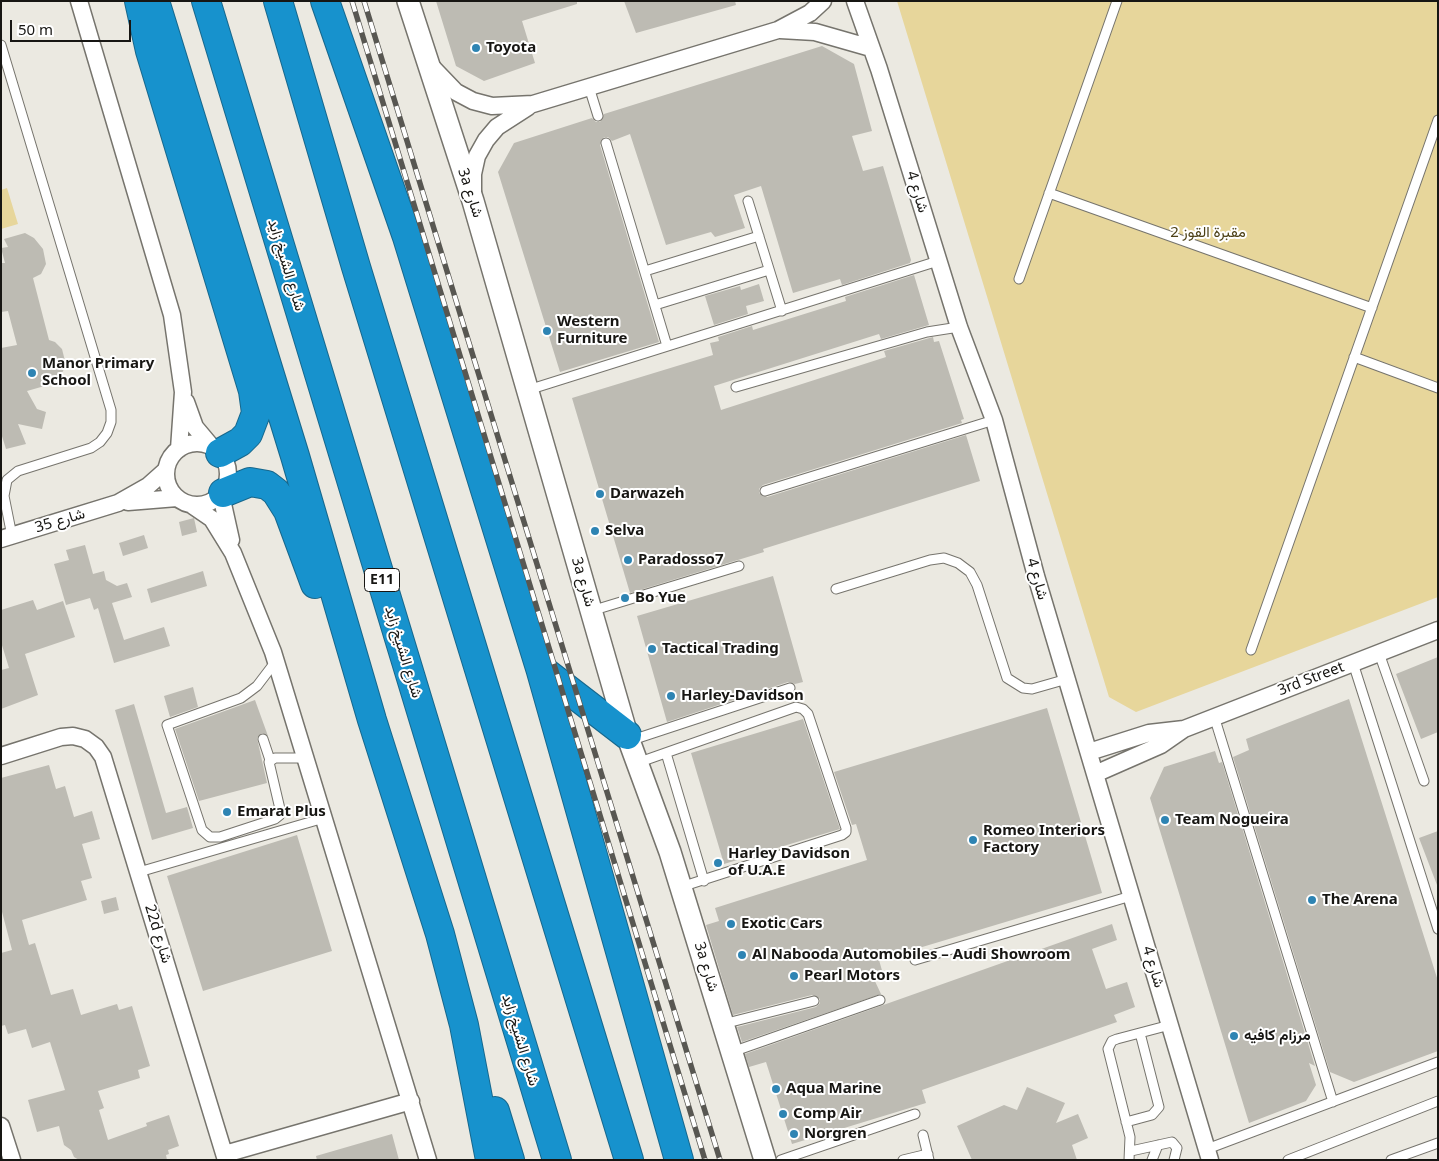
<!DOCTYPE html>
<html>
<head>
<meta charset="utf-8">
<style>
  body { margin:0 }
  #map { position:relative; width:1439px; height:1161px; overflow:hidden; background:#ebe9e1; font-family:"Noto Sans",sans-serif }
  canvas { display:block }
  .frame { position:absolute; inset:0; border:2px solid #171613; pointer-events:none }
  .scale { position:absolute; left:10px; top:20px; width:121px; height:22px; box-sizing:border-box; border:2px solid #171613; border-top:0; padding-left:6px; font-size:15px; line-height:18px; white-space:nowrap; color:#171613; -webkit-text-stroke:4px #fff; paint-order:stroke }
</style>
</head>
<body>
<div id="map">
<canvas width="1439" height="1161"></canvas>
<div class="frame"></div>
<div class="scale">50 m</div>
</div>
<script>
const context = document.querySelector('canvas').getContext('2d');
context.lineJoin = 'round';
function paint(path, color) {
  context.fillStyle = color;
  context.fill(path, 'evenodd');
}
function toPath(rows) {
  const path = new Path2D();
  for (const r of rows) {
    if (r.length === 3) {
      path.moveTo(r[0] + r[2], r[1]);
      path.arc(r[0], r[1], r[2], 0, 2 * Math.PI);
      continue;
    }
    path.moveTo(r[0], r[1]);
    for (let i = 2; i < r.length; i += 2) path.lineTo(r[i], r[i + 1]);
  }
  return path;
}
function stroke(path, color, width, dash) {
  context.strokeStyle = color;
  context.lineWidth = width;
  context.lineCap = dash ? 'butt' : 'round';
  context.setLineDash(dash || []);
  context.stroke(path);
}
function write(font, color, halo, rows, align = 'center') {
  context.font = font + ' "Noto Sans",Vazirmatn,sans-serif';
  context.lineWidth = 4;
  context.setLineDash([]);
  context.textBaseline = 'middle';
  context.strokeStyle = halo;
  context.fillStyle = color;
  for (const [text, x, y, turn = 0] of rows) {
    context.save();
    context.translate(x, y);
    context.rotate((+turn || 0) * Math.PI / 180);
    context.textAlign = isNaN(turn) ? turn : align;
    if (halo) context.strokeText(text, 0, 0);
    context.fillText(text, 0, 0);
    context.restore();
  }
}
paint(toPath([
  [897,1,1438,1,1438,597,1136,712,1109,697],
  [7,188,18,224,1,229,1,190]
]), '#e7d69b');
paint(toPath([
  [436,1,577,1,577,4,522,21,535,63,484,81,456,66],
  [624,1,735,1,736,5,636,33],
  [822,46,854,64,872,131,852,136,863,171,883,166,911,260,910,263,842,285,840,279,793,293,761,186,734,195,745,228,715,237,711,232,666,245,630,134,612,141,608,137,604,137,600,145,659,342,560,372,498,172,514,143,592,118,596,122,600,122,604,114],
  [25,233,34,238,43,249,46,264,41,274,33,278,49,340,55,342,62,349,66,365,61,375,55,383,27,391,37,409,46,412,42,429,18,424,26,444,6,449,1,433,1,348,17,345,8,311,1,312,1,263,5,263,1,248,8,247,4,239],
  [914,275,929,325,881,339,879,334,714,386,721,410,886,357,884,351,933,337,934,342,939,341,964,419,961,420,962,423,763,485,759,489,759,493,767,497,966,435,980,481,763,549,764,552,630,593,572,398,713,355,710,343,719,341,718,337,752,326,753,330,846,301,845,297],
  [759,284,764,301,746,306,748,314,714,325,705,296,740,286,741,290],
  [194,518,197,532,182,536,179,522],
  [144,535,148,548,123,556,119,543],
  [85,545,93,574,104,571,106,580,117,586,127,583,132,597,112,603,124,640,164,627,170,646,114,663,98,608,94,610,90,598,66,605,54,564,69,560,66,550],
  [203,571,207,586,151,603,147,589],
  [773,576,803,682,795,684,788,682,667,722,637,616],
  [33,600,37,610,63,601,75,637,25,654,38,695,1,709,1,670,9,668,1,642,1,610],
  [1438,657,1438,732,1421,739,1396,674],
  [193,687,198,707,170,717,164,696],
  [1349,699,1438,981,1438,1051,1354,1082,1330,1072,1233,757,1249,750,1246,739],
  [255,700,268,736,262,733,257,738,267,783,199,801,175,729],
  [134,704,166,813,187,807,193,828,152,840,115,710],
  [1047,708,1102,893,879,960,883,974,873,977,881,994,742,1042,737,1027,816,1007,820,1003,820,999,812,995,733,1015,706,925,719,921,715,908,867,860,856,824,852,825,834,772],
  [803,719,840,829,724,864,691,753],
  [1215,751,1219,763,1222,762,1315,1066,1309,1063,1316,1085,1306,1101,1249,1123,1150,798,1164,767],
  [49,765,56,789,65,786,74,817,92,811,100,839,82,844,92,878,81,881,87,900,22,920,29,945,35,943,51,995,73,989,81,1015,117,1004,119,1010,132,1006,150,1066,138,1070,140,1078,98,1091,104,1108,99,1110,108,1140,147,1126,146,1123,169,1115,179,1146,168,1150,169,1154,166,1155,167,1160,79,1160,74,1157,71,1150,64,1145,59,1126,37,1132,28,1100,65,1090,50,1042,32,1048,26,1029,8,1034,5,1025,1,1026,1,953,12,950,1,908,1,778],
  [1438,831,1438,885,1437,885,1419,838],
  [297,835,332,951,203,991,167,876],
  [116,897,119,910,104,914,101,901],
  [1112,924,1117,940,1092,949,1106,989,1127,982,1135,1007,1114,1015,1117,1022,922,1090,926,1103,792,1144,766,1062,749,1067,745,1054],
  [1027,1087,1065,1103,1056,1123,1078,1114,1088,1138,1072,1145,1077,1160,972,1160,957,1126,1004,1105,1017,1110],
  [392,1134,399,1160,317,1160,316,1156]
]), '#bdbbb3');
const service = toPath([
  [1,45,111,410,111,422,107,433,100,442,91,448,18,471,7,480,4,496,12,536],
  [589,87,598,116],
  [606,143,667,346],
  [1049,193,1372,308],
  [748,201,782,311],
  [645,271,759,236],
  [1019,279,1117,1],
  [655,305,769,270],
  [1354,357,1438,388],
  [736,387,927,332,959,327],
  [528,390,938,261],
  [765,491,994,420],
  [836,589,930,560,944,558,958,563,970,572,977,585,1007,678,1023,688,1032,689,1067,679],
  [591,611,739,566],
  [1251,650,1438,120],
  [1379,653,1424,781],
  [276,661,257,686,241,698,167,725,202,830,210,837,220,837,275,819,280,815,280,809,269,762,275,758,306,758],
  [1353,663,1438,929],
  [1214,716,1333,1102],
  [263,739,270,760],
  [629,741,790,688],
  [666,753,704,881],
  [637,763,796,707,803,709,808,714,846,828,846,832,842,835,681,887],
  [139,872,324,818],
  [915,960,1131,896],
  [723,1024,814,1001],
  [732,1052,880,1000],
  [1126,1122,1152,1115,1159,1107,1140,1033],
  [923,1135,929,1160],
  [1207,1149,1438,1062],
  [1131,1151,1172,1142,1177,1148,1174,1160],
  [781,1160,915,1114],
  [903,1160,928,1154],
  [1129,1160,1130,1137,1108,1049,1112,1041,1117,1039,1170,1025],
  [1152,1160,1158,1145],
  [1288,1160,1438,1101],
  [1391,1160,1438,1143]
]);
const minor = toPath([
  [79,1,172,315,183,392,179,449],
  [855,1,879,69,959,327,994,420,1036,576,1210,1160],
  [780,30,815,32,871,48],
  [432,67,456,92,473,101,492,106,533,104,778,30,810,13,823,1],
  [473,191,473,174,477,156,486,140,497,127,528,107],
  [186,402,195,427,211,446],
  [197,474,31],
  [221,495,231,540],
  [128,502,177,498],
  [193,506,212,519,233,553,273,652,428,1160],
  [1,539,118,503,148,486,166,470],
  [1089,752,1149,733,1184,729],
  [1,756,61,737,73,736,85,739,96,747,103,757,226,1160],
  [1095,774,1161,745,1184,729,1438,630],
  [1,1126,12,1160],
  [225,1154,411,1101]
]);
const tertiary = toPath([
  [408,1,473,201,627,735,670,852,765,1160]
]);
const motorway = toPath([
  [139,1,150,51,253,391,256,413,248,434,240,442,220,453],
  [155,1,295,456,372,720,440,934,464,1025,490,1160],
  [206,1,557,1160],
  [278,1,356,267,629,1160],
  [325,1,407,237,540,668,679,1160],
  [223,493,250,482,267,485,276,492,288,511,315,584],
  [540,668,627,735],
  [495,1111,510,1160]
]);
stroke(service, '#76746d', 11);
stroke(minor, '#76746d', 19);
stroke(tertiary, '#76746d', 24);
stroke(motorway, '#17678c', 30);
stroke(service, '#fff', 9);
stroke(minor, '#fff', 16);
stroke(tertiary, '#fff', 21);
stroke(motorway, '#1792cd', 28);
const rail = toPath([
  [352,1,705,1160],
  [364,1,720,1160]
]);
stroke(rail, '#585752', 5.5);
stroke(rail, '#fff', 4, [11]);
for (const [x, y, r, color] of [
  [476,48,5,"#2e84b3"],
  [547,331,5,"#2e84b3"],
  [32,373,5,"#2e84b3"],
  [600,494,5,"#2e84b3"],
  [595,531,5,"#2e84b3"],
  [628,560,5,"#2e84b3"],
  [625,598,5,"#2e84b3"],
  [652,649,5,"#2e84b3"],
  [671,696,5,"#2e84b3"],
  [227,812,5,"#2e84b3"],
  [1165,820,5,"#2e84b3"],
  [973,840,5,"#2e84b3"],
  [718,863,5,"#2e84b3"],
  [1312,900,5,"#2e84b3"],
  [731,924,5,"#2e84b3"],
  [742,955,5,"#2e84b3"],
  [794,976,5,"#2e84b3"],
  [1234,1036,5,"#2e84b3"],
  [776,1089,5,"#2e84b3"],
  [783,1114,5,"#2e84b3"],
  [794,1134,5,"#2e84b3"]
]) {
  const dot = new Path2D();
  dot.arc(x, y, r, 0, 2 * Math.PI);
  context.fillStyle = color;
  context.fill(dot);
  stroke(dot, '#fff', 2);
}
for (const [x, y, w] of [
  [382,580,35]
]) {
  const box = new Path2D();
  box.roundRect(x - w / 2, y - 11.5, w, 23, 4);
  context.fillStyle = '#fff';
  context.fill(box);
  stroke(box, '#171613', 1);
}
write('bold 14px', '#171613', null, [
  ["E11",382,580]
]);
write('bold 15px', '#171613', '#fff', [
  ["Toyota",486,48],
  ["Western",557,322],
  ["Furniture",557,339],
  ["Manor Primary",42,364],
  ["School",42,381],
  ["Darwazeh",610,494],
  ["Selva",605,531],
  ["Paradosso7",638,560],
  ["Bo Yue",635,598],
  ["Tactical Trading",662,649],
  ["Harley-Davidson",681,696],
  ["Emarat Plus",237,812],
  ["Team Nogueira",1175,820],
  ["Romeo Interiors",983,831],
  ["Factory",983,848],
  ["Harley Davidson",728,854],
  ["of U.A.E",728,871],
  ["The Arena",1322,900],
  ["Exotic Cars",741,924],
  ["Al Nabooda Automobiles – Audi Showroom",752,955],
  ["Pearl Motors",804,976],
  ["مرزام كافيه",1244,1036],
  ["Aqua Marine",786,1089],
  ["Comp Air",793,1114],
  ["Norgren",804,1134]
], 'left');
write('15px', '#171613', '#fff', [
  ["شارع 4",917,192,73],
  ["3a شارع",470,193,72],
  ["شارع الشيخ زايد",286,265,73],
  ["شارع 35",60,521,-17],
  ["شارع 4",1037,579,74],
  ["3a شارع",583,582,74],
  ["شارع الشيخ زايد",403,652,73],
  ["3rd Street",1311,679,-21],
  ["22d شارع",158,934,73],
  ["3a شارع",706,967,73],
  ["شارع 4",1153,967,73],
  ["شارع الشيخ زايد",520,1040,73]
]);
write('15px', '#4d4117', '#fff', [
  ["مقبرة القوز 2",1208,233]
]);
</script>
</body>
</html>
